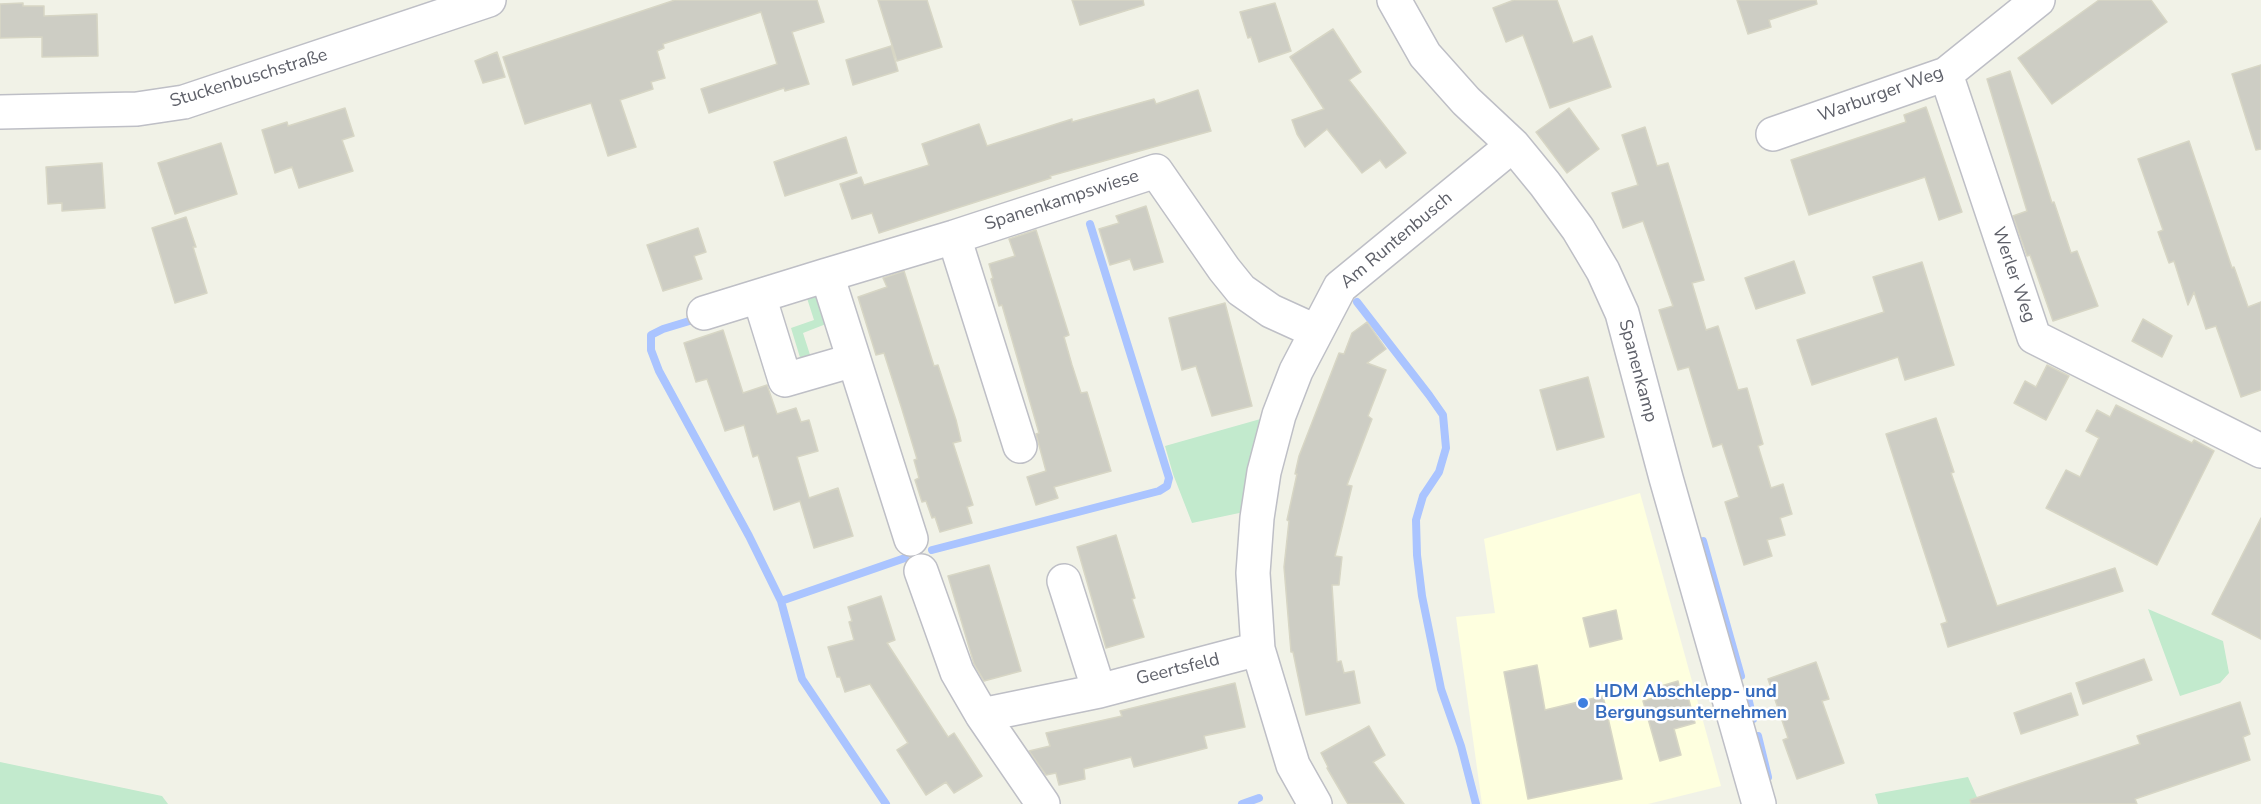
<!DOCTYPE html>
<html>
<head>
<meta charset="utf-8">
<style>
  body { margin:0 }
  canvas { display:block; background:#f1f2e7 }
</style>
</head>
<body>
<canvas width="2261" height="804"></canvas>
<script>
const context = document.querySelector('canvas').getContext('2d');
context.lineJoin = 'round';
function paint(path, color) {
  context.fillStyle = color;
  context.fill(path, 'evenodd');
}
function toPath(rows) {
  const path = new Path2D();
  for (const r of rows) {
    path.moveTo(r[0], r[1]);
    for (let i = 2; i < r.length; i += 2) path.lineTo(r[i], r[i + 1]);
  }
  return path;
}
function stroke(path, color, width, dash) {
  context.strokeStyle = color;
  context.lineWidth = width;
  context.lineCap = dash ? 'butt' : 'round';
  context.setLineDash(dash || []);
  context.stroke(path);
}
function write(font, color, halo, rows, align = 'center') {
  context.font = font + ' "Nunito Sans",sans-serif';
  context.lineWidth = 5;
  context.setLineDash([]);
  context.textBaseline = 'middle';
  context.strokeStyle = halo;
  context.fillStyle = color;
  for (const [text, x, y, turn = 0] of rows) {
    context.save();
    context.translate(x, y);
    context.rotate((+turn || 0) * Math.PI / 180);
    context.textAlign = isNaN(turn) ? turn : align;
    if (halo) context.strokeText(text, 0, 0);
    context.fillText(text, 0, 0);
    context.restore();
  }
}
paint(toPath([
  [1640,493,1721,786,1648,804,1482,804,1456,617,1495,613,1484,539]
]), '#feffdf');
paint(toPath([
  [814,289,826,324,803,333,812,361,802,364,791,328,814,320,805,292],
  [1264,418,1244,512,1192,523,1173,474,1165,446],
  [2148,609,2223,641,2229,673,2220,683,2180,696],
  [0,762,162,796,168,804,0,804],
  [1968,777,1980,804,1878,804,1875,794]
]), '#c2eacd');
stroke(toPath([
  [1357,302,1429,395,1443,415,1446,448,1439,472,1423,496,1416,520,1417,555,1422,596,1441,689,1461,746,1476,804],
  [696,319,663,329,651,335,651,350,659,371,749,536,781,601],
  [1703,541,1741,676],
  [932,550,1159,491,1167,486,1169,478,1090,224],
  [1747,693,1753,719],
  [1758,736,1768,777],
  [886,804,802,679,781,601,905,558],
  [1242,804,1259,798]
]), '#aac4ff', 8);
const building = toPath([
  [675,0,817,0,824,22,792,32,809,84,785,91,784,88,709,113,701,89,777,64,761,12,663,44,664,48,657,51,665,78,651,82,653,89,620,100,636,147,608,156,591,103,525,124,503,57,675,0],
  [878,0,927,0,942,47,897,61,878,0],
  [1072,0,1143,0,1144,5,1080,25,1072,0],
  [1514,0,1557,0,1573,43,1592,36,1611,87,1550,108,1523,35,1506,42,1493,8,1514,0],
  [1737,0,1816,0,1817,4,1769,20,1771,27,1748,34,1737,0],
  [2099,0,2151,0,2167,22,2052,104,2018,58,2099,0],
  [23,3,23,6,44,6,44,16,97,14,98,56,42,57,42,37,0,38,0,4,23,3],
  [1275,3,1291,51,1259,62,1251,37,1248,38,1240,12,1275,3],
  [1333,29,1361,72,1349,80,1406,153,1386,168,1380,160,1362,173,1327,129,1305,147,1297,134,1292,120,1324,109,1290,57,1333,29],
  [891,46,898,71,853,85,846,60,891,46],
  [497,52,505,77,483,83,475,61,497,52],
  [2261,65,2261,149,2256,150,2232,74,2261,65],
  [2010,71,2052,203,2054,202,2071,253,2077,251,2098,306,2053,321,2030,255,2027,256,2013,216,2027,211,1987,79,2010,71],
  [1198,90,1211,131,1050,176,1051,178,879,233,872,213,852,219,840,184,861,177,864,185,929,165,922,144,979,124,987,146,1072,119,1072,122,1154,99,1156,104,1198,90],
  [1926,107,1962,212,1939,220,1925,177,1809,215,1791,160,1906,122,1904,115,1926,107],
  [345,108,354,136,342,140,353,171,299,188,292,167,275,173,262,130,287,122,288,126,345,108],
  [1569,108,1599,149,1567,173,1536,132,1569,108],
  [1645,127,1657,166,1668,163,1704,280,1692,283,1706,330,1718,326,1738,390,1747,388,1763,444,1758,446,1771,488,1783,484,1792,514,1780,518,1785,535,1767,540,1772,556,1744,565,1725,502,1739,497,1722,444,1713,447,1689,367,1678,370,1659,310,1673,306,1643,221,1623,228,1612,193,1638,185,1622,135,1645,127],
  [846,137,857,173,785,196,774,162,846,137],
  [2189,141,2232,268,2234,267,2248,307,2261,302,2261,390,2241,397,2216,326,2206,329,2194,292,2188,305,2174,261,2169,263,2158,232,2163,230,2138,159,2189,141],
  [221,143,237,194,175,214,158,163,221,143],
  [102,163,105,208,62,211,62,203,48,204,46,167,102,163],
  [1146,206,1163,262,1134,270,1130,259,1110,265,1099,229,1119,223,1116,216,1146,206],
  [186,217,196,247,193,247,207,293,175,303,152,228,186,217],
  [698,228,706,252,694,256,702,279,663,291,647,245,698,228],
  [1036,230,1069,335,1064,337,1072,365,1081,393,1087,392,1111,471,1054,487,1058,498,1036,505,1027,477,1046,471,1036,434,1039,433,1002,305,999,306,991,279,993,278,989,264,1015,256,1009,239,1036,230],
  [1794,261,1805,293,1756,309,1745,278,1794,261],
  [1922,262,1954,365,1905,380,1898,357,1812,385,1797,340,1884,312,1873,277,1922,262],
  [904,271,934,366,938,365,956,420,961,441,953,443,973,505,967,507,972,523,940,532,935,517,932,518,926,501,922,502,915,480,919,478,914,460,917,459,901,406,884,353,876,355,858,297,887,287,883,278,904,271],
  [1225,303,1252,406,1212,416,1196,366,1182,370,1169,318,1225,303],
  [2143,319,2172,336,2162,357,2132,341,2143,319],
  [1367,322,1386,349,1367,363,1386,370,1368,416,1372,419,1347,485,1352,486,1335,556,1342,557,1339,585,1332,585,1337,662,1341,661,1344,673,1354,671,1360,703,1306,715,1293,652,1291,652,1284,567,1289,521,1287,520,1297,474,1295,474,1299,456,1339,353,1344,354,1352,333,1367,322],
  [723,330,743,393,767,385,777,414,796,408,801,422,809,420,818,451,797,457,809,498,838,488,853,536,814,548,800,501,774,510,758,455,753,457,744,425,725,431,707,379,696,382,684,343,723,330],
  [2047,365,2069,376,2046,420,2014,403,2025,381,2036,387,2047,365],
  [1588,377,1604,437,1557,450,1540,390,1588,377],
  [2116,405,2192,443,2194,440,2214,451,2157,565,2046,508,2066,470,2080,477,2099,438,2086,431,2097,410,2110,417,2116,405],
  [1936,418,1954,472,1951,473,1997,606,2115,568,2123,591,1948,647,1941,624,1947,622,1886,434,1936,418],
  [2261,518,2261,639,2212,614,2261,518],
  [1116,535,1135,598,1132,599,1144,637,1106,648,1077,547,1116,535],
  [989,565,1021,671,984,681,974,664,948,576,989,565],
  [881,596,895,640,887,643,948,737,954,733,982,776,954,793,946,782,926,795,897,750,908,743,870,684,845,692,840,677,837,677,828,647,854,640,849,622,852,621,848,607,881,596],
  [1616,610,1622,639,1590,647,1583,618,1616,610],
  [2144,659,2152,680,2083,704,2076,683,2144,659],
  [1816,662,1829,699,1822,701,1844,763,1797,779,1783,740,1788,738,1768,679,1816,662],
  [1537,665,1545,710,1603,696,1622,779,1528,799,1504,672,1537,665],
  [1678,681,1680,690,1686,689,1695,723,1674,729,1681,755,1660,761,1643,701,1653,698,1651,689,1678,681],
  [1235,683,1245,727,1204,736,1207,748,1134,767,1131,757,1084,769,1085,779,1059,785,1056,773,1046,775,1029,751,1050,746,1046,733,1122,716,1120,711,1235,683],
  [2071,693,2078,715,2021,734,2014,713,2071,693],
  [2240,702,2250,734,2243,737,2250,760,2135,799,2137,804,1971,804,1970,800,2140,744,2137,736,2240,702],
  [1369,726,1385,755,1373,762,1404,804,1348,804,1327,768,1328,767,1321,753,1369,726]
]);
paint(building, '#cdcdc4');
stroke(building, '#d7d6c5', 1.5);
const minor = toPath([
  [1394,0,1425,55,1466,101,1513,145,1545,184,1578,229,1603,271,1622,313,1666,478,1759,804],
  [1946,74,2034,337,2261,451],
  [0,112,137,109,184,102,489,0],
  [1773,134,1946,74,2038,0],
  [954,237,1020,446],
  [827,275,759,296,785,380,854,360],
  [704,313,759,296],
  [911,539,827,275,954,237,1156,171,1224,269,1241,290,1271,311,1315,331],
  [921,571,957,672,982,715],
  [1064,581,1099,691],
  [1043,804,982,715,1099,691,1258,649],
  [1315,804,1293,765,1258,649,1253,573,1257,518,1264,472,1279,415,1296,371,1340,287,1513,145]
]);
stroke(minor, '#bebfc6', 36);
stroke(minor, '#fff', 33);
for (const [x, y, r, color] of [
  [1583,703,6,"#3f7fe0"]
]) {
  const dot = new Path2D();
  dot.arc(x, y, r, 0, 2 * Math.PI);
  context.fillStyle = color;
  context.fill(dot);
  stroke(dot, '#fff', 2);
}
write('18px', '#5e6069', '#fff', [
  ["Stuckenbuschstraße",249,79,-17],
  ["Warburger Weg",1881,95,-20],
  ["Spanenkampswiese",1062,201,-18],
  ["Am Runtenbusch",1397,241,-40],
  ["Werler Weg",2013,275,71],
  ["Spanenkamp",1637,371,75],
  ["Geertsfeld",1178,670,-14]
]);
write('bold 18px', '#366cbe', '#fff', [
  ["HDM Abschlepp- und",1595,693],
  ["Bergungsunternehmen",1595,714]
], 'left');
</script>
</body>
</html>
